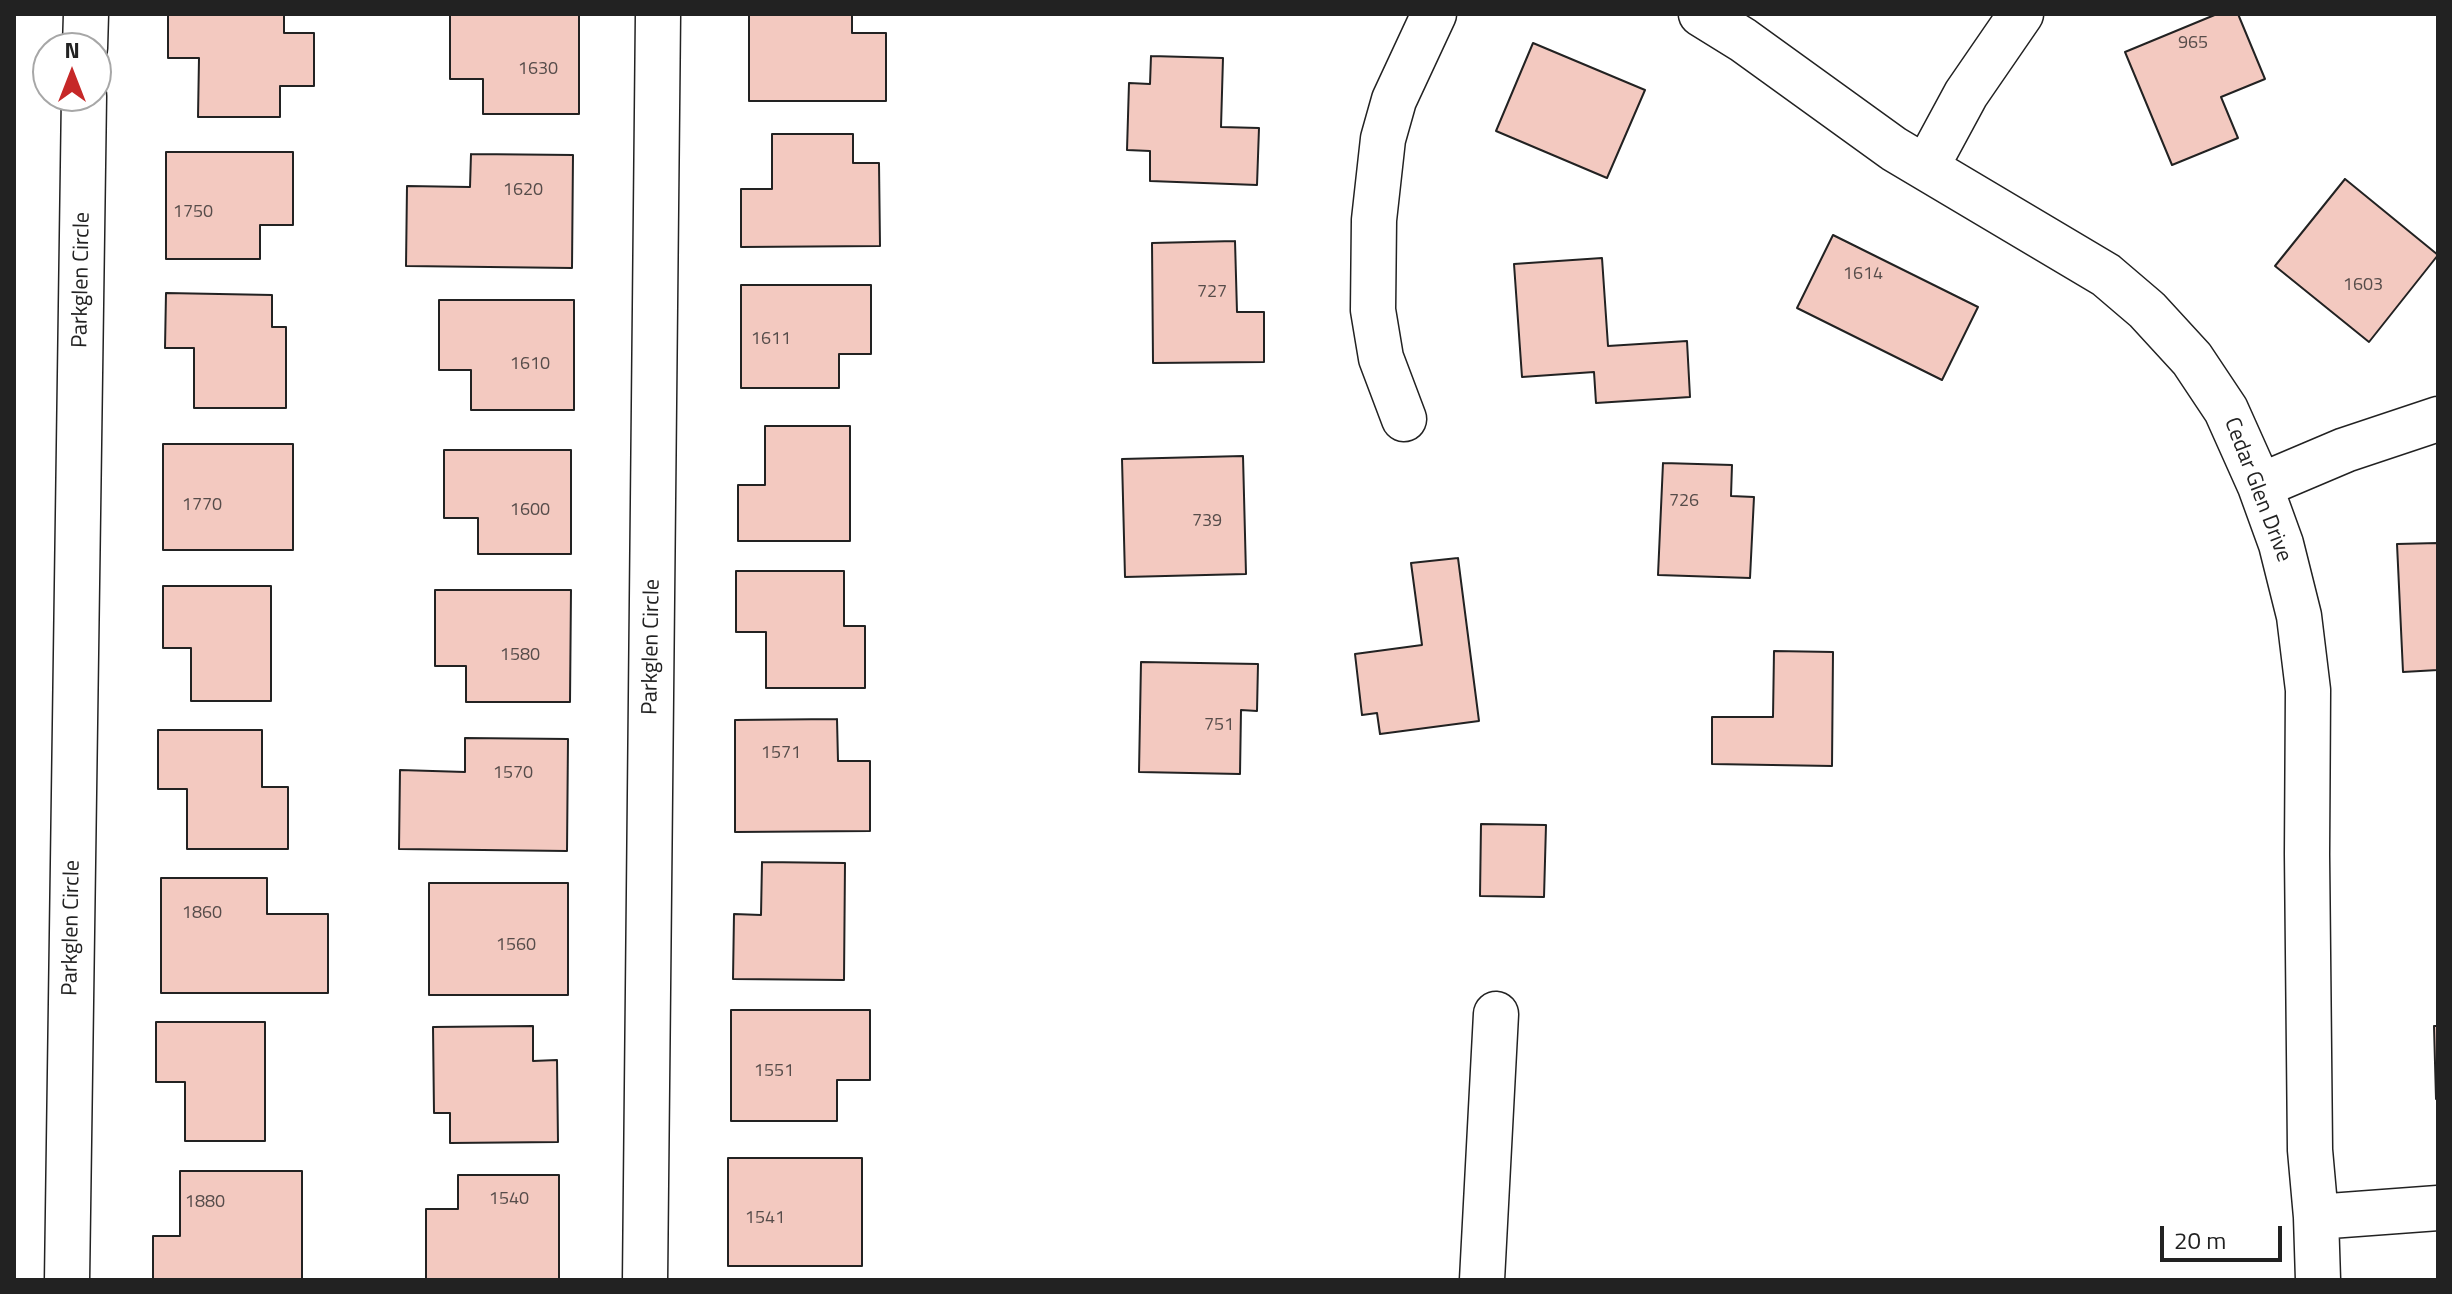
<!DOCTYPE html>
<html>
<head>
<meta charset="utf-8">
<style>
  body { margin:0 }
  #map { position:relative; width:2452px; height:1294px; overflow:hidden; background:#fff; font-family:"Titillium Web",sans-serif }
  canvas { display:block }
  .frame { position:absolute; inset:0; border:16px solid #222; pointer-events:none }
  .north { position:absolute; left:32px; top:32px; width:80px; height:80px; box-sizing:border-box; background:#fff; border:2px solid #a7a7a7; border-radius:50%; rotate:0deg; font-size:22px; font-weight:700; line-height:32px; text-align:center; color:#222 }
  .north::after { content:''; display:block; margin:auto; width:28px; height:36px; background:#c62828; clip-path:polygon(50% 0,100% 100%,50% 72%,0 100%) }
  .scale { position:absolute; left:2160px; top:1226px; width:122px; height:36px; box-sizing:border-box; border:4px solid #222; border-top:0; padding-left:10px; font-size:24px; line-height:28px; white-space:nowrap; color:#222; -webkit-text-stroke:6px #fff; paint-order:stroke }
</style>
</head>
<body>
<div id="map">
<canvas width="2452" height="1294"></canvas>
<div class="frame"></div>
<div class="north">N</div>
<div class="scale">20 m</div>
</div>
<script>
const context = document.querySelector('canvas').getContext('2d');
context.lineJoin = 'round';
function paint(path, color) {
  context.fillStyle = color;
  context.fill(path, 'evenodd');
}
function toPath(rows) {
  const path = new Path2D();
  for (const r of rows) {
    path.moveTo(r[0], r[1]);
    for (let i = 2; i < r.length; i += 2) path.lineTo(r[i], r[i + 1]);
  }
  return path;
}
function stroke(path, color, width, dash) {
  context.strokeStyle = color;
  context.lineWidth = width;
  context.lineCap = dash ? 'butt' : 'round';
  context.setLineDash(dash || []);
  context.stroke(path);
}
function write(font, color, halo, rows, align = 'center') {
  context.font = font + ' "Titillium Web",sans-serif';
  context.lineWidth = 6;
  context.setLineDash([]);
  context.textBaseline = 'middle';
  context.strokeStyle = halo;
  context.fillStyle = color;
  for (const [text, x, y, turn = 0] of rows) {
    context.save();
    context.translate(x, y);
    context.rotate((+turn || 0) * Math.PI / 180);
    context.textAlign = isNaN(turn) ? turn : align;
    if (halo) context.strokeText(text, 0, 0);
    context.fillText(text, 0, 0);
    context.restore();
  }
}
const building = toPath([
  [168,14,284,14,284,33,314,33,314,86,280,86,280,117,198,117,199,58,168,58,168,14],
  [450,14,579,14,579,114,483,114,483,79,450,79,450,14],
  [749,14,852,14,852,33,886,33,886,101,749,101,749,14],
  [2217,14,2238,14,2265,79,2221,97,2238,138,2172,165,2125,52,2217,14],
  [1533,43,1645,90,1607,178,1496,131,1533,43],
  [1151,56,1223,58,1221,127,1259,128,1257,185,1150,181,1150,151,1127,150,1129,83,1150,84,1151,56],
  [772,134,853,134,853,163,879,163,880,246,741,247,741,189,772,189,772,134],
  [166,152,293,152,293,225,260,225,260,259,166,259,166,152],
  [471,154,573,155,572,268,406,266,407,186,470,187,471,154],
  [2345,179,2438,255,2369,342,2275,266,2345,179],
  [1833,235,1978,307,1942,380,1797,308,1833,235],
  [1235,241,1237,312,1264,312,1264,362,1153,363,1152,243,1235,241],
  [1602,258,1608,346,1687,341,1690,397,1596,403,1594,372,1522,377,1514,264,1602,258],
  [741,285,871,285,871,354,839,354,839,388,741,388,741,285],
  [166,293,272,295,272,327,286,327,286,408,194,408,194,348,165,348,166,293],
  [439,300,574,300,574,410,471,410,471,370,439,370,439,300],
  [765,426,850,426,850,541,738,541,738,485,765,485,765,426],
  [163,444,293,444,293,550,163,550,163,444],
  [444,450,571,450,571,554,478,554,478,518,444,518,444,450],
  [1243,456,1246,574,1125,577,1122,459,1243,456],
  [1663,463,1732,465,1731,496,1754,497,1750,578,1658,575,1663,463],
  [2438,543,2438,670,2403,672,2397,544,2438,543],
  [1458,558,1479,721,1380,734,1377,713,1362,715,1355,654,1422,645,1411,563,1458,558],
  [736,571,844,571,844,626,865,626,865,688,766,688,766,632,736,632,736,571],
  [163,586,271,586,271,701,191,701,191,648,163,648,163,586],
  [435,590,571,590,570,702,466,702,466,666,435,666,435,590],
  [1774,651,1833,652,1832,766,1712,764,1712,717,1773,717,1774,651],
  [1141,662,1258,664,1257,711,1241,710,1240,774,1139,772,1141,662],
  [837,719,838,761,870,761,870,831,735,832,735,720,837,719],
  [158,730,262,730,262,787,288,787,288,849,187,849,187,789,158,789,158,730],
  [465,738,568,739,567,851,399,849,400,770,465,772,465,738],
  [1481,824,1546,825,1544,897,1480,896,1481,824],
  [762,862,845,863,844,980,733,979,734,914,761,915,762,862],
  [161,878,267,878,267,914,328,914,328,993,161,993,161,878],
  [429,883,568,883,568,995,429,995,429,883],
  [731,1010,870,1010,870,1080,837,1080,837,1121,731,1121,731,1010],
  [156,1022,265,1022,265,1141,185,1141,185,1082,156,1082,156,1022],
  [533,1026,533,1061,557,1060,558,1142,450,1143,450,1113,434,1113,433,1027,533,1026],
  [2434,1026,2438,1026,2438,1099,2436,1099,2434,1026],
  [728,1158,862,1158,862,1266,728,1266,728,1158],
  [180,1171,302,1171,302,1280,153,1280,153,1236,180,1236,180,1171],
  [458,1175,559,1175,559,1280,426,1280,426,1209,458,1209,458,1175]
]);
paint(building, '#f3c9c0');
stroke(building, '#222', 2);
const minor = toPath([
  [1701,14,1743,40,1894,149,2106,275,2147,310,2192,359,2226,410,2260,486,2281,544,2299,616,2308,690,2307,854,2310,1150,2316,1217,2318,1280],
  [85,48,86,14],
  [1926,168,1966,94,2021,14],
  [1404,419,1381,358,1373,310,1374,220,1383,139,1394,100,1434,14],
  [2260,486,2345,450,2438,419],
  [2316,1217,2438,1208],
  [67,1280,84,96],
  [645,1280,658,14],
  [1482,1280,1496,1014]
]);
stroke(minor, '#222', 47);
stroke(minor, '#fff', 44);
write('18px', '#564c4a', null, [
  ["965",2193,44],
  ["1630",538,70],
  ["1620",523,191],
  ["1750",193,213],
  ["1614",1863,275],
  ["1603",2363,286],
  ["727",1212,293],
  ["1611",771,340],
  ["1610",530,365],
  ["726",1684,502],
  ["1770",202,506],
  ["1600",530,511],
  ["739",1207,522],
  ["1580",520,656],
  ["751",1219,726],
  ["1571",781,754],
  ["1570",513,774],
  ["1860",202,914],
  ["1560",516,946],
  ["1551",774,1072],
  ["1540",509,1200],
  ["1880",205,1203],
  ["1541",765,1219]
]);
write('22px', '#222', '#fff', [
  ["Parkglen Circle",82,280,-89],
  ["Cedar Glen Drive",2257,490,69],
  ["Parkglen Circle",652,647,-89],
  ["Parkglen Circle",72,928,-89]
]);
</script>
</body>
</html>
